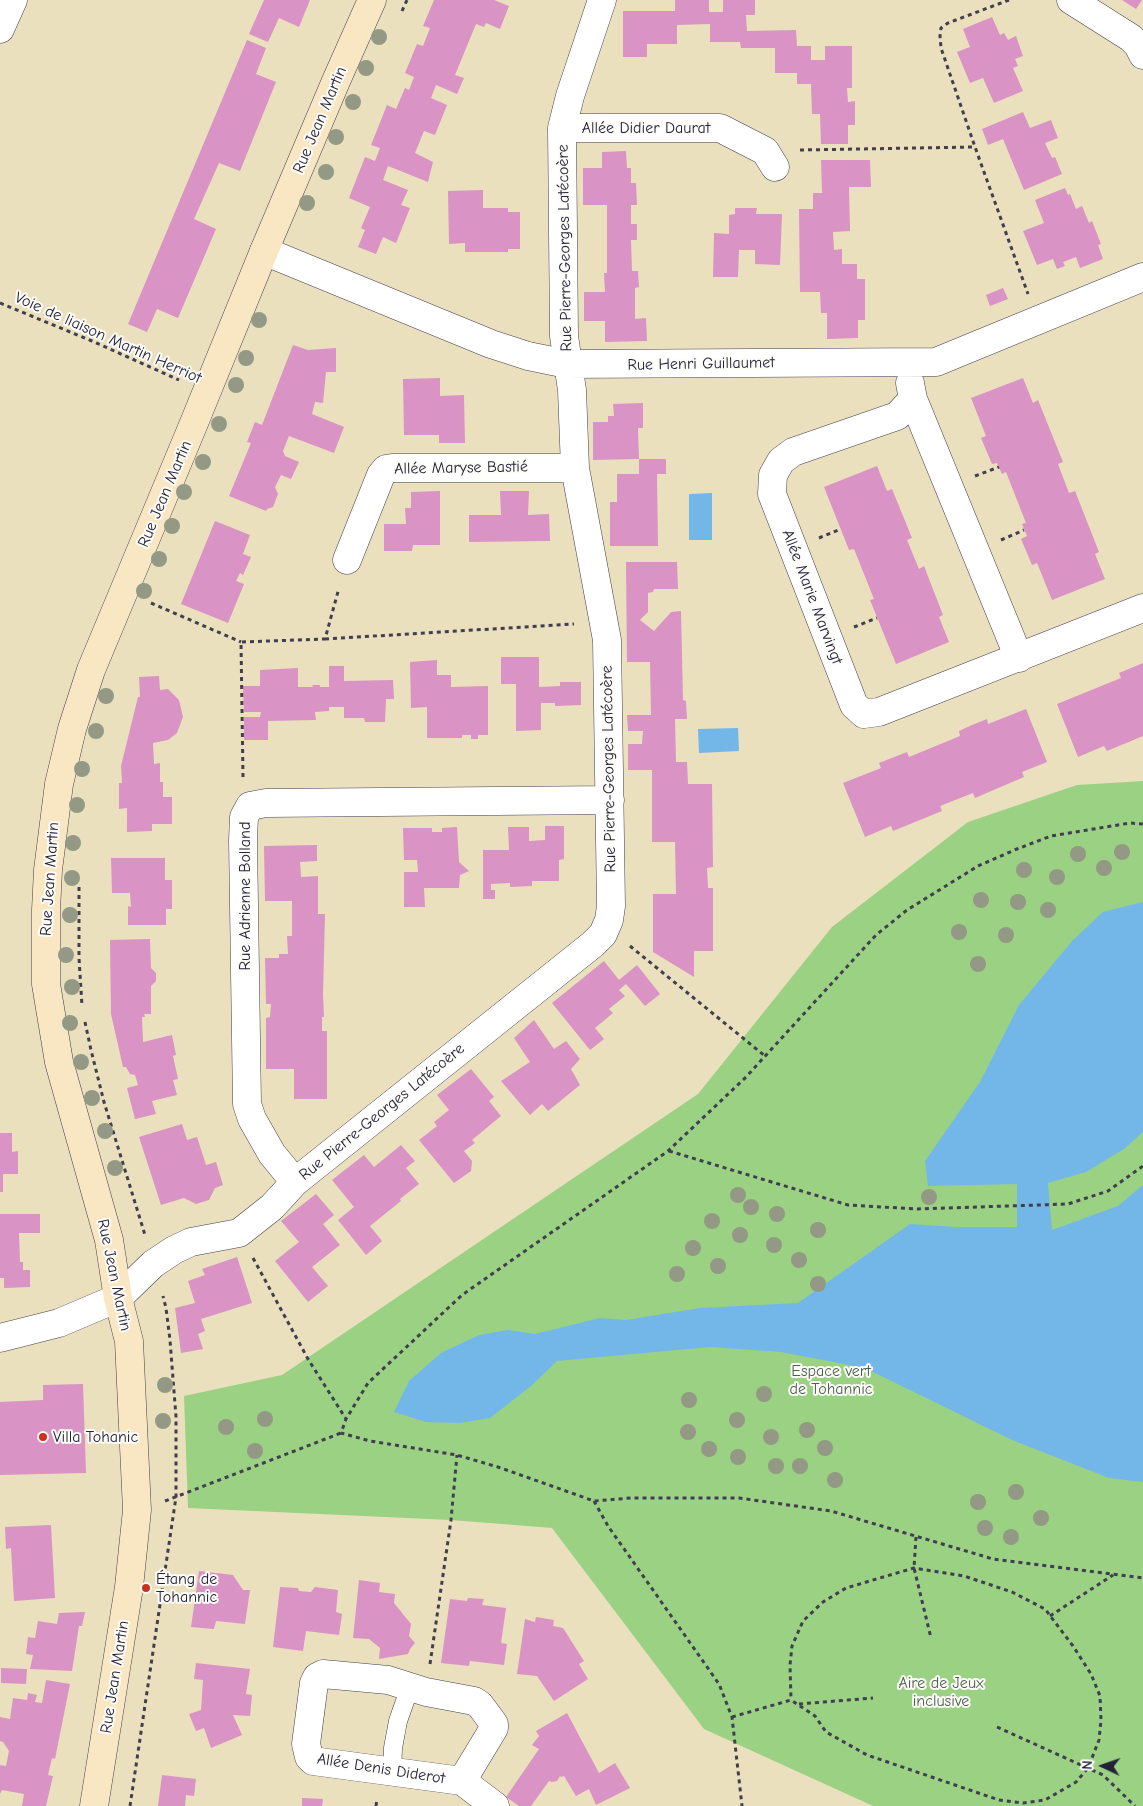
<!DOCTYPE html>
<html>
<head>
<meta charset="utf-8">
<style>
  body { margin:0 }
  #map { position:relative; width:1143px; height:1806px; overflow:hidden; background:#eae0be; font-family:"Comic Neue",sans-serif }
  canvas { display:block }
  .north { position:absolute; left:1078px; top:1741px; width:50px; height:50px; -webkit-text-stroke:4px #fdfcf7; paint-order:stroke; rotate:273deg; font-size:14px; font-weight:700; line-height:20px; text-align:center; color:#22223b }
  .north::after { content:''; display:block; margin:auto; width:18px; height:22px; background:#22223b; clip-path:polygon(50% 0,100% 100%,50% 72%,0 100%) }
</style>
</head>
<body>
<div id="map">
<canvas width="1143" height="1806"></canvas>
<div class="north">N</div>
</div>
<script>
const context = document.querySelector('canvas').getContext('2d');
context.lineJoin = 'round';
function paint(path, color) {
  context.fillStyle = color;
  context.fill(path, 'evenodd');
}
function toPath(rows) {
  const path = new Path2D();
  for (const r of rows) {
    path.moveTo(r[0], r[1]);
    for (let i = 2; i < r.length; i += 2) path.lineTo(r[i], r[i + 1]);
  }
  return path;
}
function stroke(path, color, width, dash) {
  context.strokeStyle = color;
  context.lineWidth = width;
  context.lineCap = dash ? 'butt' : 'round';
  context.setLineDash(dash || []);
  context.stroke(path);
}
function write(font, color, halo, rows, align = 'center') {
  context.font = font + ' "Comic Neue",sans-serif';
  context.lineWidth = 4;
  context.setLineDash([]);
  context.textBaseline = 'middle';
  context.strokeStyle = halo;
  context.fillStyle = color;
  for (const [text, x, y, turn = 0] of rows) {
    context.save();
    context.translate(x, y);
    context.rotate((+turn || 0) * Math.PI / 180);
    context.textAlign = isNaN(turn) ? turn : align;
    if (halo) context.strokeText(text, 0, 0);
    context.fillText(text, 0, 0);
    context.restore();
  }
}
paint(toPath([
  [1143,781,1143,1806,873,1806,704,1729,552,1528,451,1520,188,1508,184,1396,282,1375,698,1094,832,927,968,822,1077,785]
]), '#9bd183');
paint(toPath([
  [712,493,712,540,689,540,689,494],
  [738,728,739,751,699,753,698,729],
  [1143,902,1143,1132,1124,1149,1086,1172,1048,1183,1052,1230,1118,1206,1143,1185,1143,1482,1109,1478,1012,1440,865,1368,781,1352,710,1347,557,1361,531,1386,490,1418,460,1423,426,1422,394,1412,409,1381,441,1353,479,1335,508,1330,535,1334,600,1318,626,1320,700,1308,798,1303,910,1224,957,1227,1017,1227,1017,1184,928,1186,925,1161,980,1082,1019,1005,1073,940,1103,912]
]), '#73b7e9');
paint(toPath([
  [264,0,310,0,299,27,279,18,268,42,249,34],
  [434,0,494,0,509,6,500,29,486,23,484,27,476,24,455,75,464,78,457,94,436,85,431,98,447,105,435,135,424,131,415,153,433,162,428,182,388,166,383,180,408,190,401,205,410,208,396,243,383,237,376,254,358,247,365,230,361,228,370,207,349,198,365,157,375,161,380,148,371,145,387,105,396,109,405,88,409,90,414,77,405,73,417,44,423,46,430,28,423,26],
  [675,0,709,0,709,12,723,12,723,0,755,0,755,15,746,15,747,31,796,30,797,46,811,46,811,60,825,60,825,46,852,46,852,88,847,88,848,102,855,101,855,125,848,125,848,144,821,144,820,114,812,114,811,84,797,84,797,73,775,73,775,48,741,48,740,42,710,42,710,24,677,25,677,44,647,44,647,57,623,57,623,11,675,11],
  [1122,0,1142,0,1136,9],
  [992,17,1000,35,1004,33,1008,40,1016,36,1023,56,1015,59,1018,66,1013,68,1023,91,994,103,983,78,970,83,957,52,970,47,963,29],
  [247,40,266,48,256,74,276,82,240,171,219,163,194,219,216,229,178,318,157,309,147,332,128,324],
  [1023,112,1030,128,1051,120,1058,138,1045,143,1052,158,1055,157,1062,174,1024,190,1003,139,988,145,982,129],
  [626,151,627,168,631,168,631,183,636,183,637,205,631,205,631,224,637,224,637,240,631,240,632,271,638,271,639,287,635,288,635,319,646,318,647,341,605,342,605,321,584,321,584,292,605,292,604,273,607,273,607,205,583,205,583,168,602,168,602,152],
  [821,160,870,160,871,187,849,187,850,231,833,232,834,250,842,249,842,264,857,264,857,279,865,279,865,320,858,320,858,338,827,339,827,313,821,313,820,292,800,292,799,209,813,209,813,193,822,193],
  [1065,188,1068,195,1070,194,1076,209,1082,206,1089,223,1092,221,1101,244,1098,245,1103,259,1080,268,1076,257,1063,262,1065,266,1057,269,1053,259,1037,265,1023,231,1044,223,1035,200],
  [483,190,483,208,508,208,508,212,520,212,520,249,508,249,508,252,465,252,465,243,449,244,448,191],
  [735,208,757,208,756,214,782,214,780,265,755,264,755,250,739,250,738,277,713,277,714,233,729,234,729,215,735,214],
  [1003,288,1008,299,990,306,986,295],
  [293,345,308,350,336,348,336,372,326,372,323,403,315,402,312,414,344,427,334,453,289,436,283,451,285,456,299,462,291,479,281,475,275,487,278,494,273,507,267,509,266,511,229,496,251,443,247,442,255,422,262,425],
  [440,378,440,396,464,395,465,443,439,443,439,435,404,435,403,379],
  [1023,378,1033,403,1038,400,1063,462,1058,464,1069,493,1075,491,1099,552,1095,554,1105,579,1052,600,1037,563,1032,565,1021,539,1027,536,1022,524,1026,523,1006,472,1002,474,997,463,992,464,981,438,986,436,971,398],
  [643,403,643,428,638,428,639,459,666,459,666,474,657,474,658,546,610,546,610,502,617,502,617,474,639,474,639,459,593,460,593,422,608,422,608,416,614,416,613,404],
  [877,466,887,491,892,489,912,538,907,540,919,569,924,566,943,615,939,617,949,642,896,664,870,600,874,599,854,549,849,550,824,487],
  [440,491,440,545,413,545,412,551,384,551,384,524,406,524,405,508,411,508,411,492],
  [500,491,529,491,528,515,549,514,550,541,469,542,469,515,501,515],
  [215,521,250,535,243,554,251,557,243,575,240,573,236,581,244,584,228,623,181,604],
  [626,562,677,562,678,589,654,589,653,592,648,593,648,612,640,620,654,631,671,612,681,611,683,700,686,701,687,719,675,719,676,762,687,762,688,784,712,784,713,867,707,868,708,888,713,888,713,951,694,951,694,977,653,952,653,894,676,894,675,842,652,842,652,770,628,770,628,744,642,744,643,731,628,731,627,715,651,715,650,662,627,662],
  [501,657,539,657,539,687,560,686,560,682,581,682,581,705,555,706,555,703,541,703,541,730,516,731,516,684,501,684],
  [437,660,437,675,451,675,451,687,488,686,488,735,478,735,478,739,471,739,471,735,462,735,462,738,427,738,427,707,411,708,410,662],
  [1143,663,1143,736,1107,751,1104,746,1078,757,1057,704,1121,678,1119,673],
  [329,666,344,666,344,681,393,680,394,699,386,699,385,722,365,722,364,718,344,718,344,707,329,707,329,711,315,712,316,720,268,721,268,740,244,740,244,717,260,717,261,712,244,712,243,686,260,686,260,670,298,668,298,687,313,687,312,685,320,685,320,687,329,687],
  [159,676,160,690,168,689,179,700,183,717,177,733,168,740,153,743,154,764,160,763,160,782,163,782,163,797,172,797,172,824,152,824,152,831,127,832,127,808,119,809,119,783,122,783,121,766,138,697,140,697,139,677],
  [1026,709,1047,762,1022,772,1024,777,975,798,973,793,940,806,942,811,893,831,891,826,865,837,843,783,881,768,879,763,907,752,909,757,960,736,959,731,972,725,987,719,988,724],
  [545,826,564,826,564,859,559,860,559,881,532,881,532,886,510,887,510,883,491,884,491,890,495,890,495,899,483,899,483,850,509,850,508,827,529,827,529,841,545,840],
  [457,827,459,862,469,871,460,875,459,888,424,888,425,907,404,907,404,872,418,872,417,860,404,860,403,828,432,828,432,832,442,832,442,828],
  [317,845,317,861,300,862,301,877,318,876,318,914,325,914,323,995,324,1017,322,1017,322,1031,327,1031,327,1099,294,1099,294,1069,266,1069,266,1018,270,1017,271,1004,266,1004,265,958,279,958,279,954,288,954,287,936,292,936,292,901,265,901,264,846],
  [111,858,165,858,165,880,172,880,172,909,166,909,166,925,128,925,128,906,131,907,130,893,112,893],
  [150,939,151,968,156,973,156,981,151,986,151,1014,144,1014,145,1017,142,1017,143,1042,172,1035,176,1055,173,1056,178,1079,173,1080,177,1095,152,1101,156,1114,135,1119,127,1088,138,1085,135,1075,130,1074,126,1067,123,1067,111,1014,110,940],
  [604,961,619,980,637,965,660,994,645,1006,626,984,619,990,625,996,609,1009,613,1013,595,1028,604,1039,590,1050,552,1003],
  [534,1020,554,1049,566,1041,580,1059,571,1069,580,1085,548,1111,542,1104,530,1115,501,1081,530,1062,514,1038],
  [471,1069,494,1097,489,1101,501,1116,472,1140,475,1143,464,1151,472,1161,471,1171,454,1183,419,1140,437,1126,434,1122,449,1110,437,1095],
  [182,1124,187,1140,197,1137,206,1165,216,1162,223,1185,215,1188,209,1200,196,1204,184,1198,161,1205,139,1137],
  [0,1133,12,1133,12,1152,18,1151,18,1174,3,1174,3,1192,0,1192],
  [401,1145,415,1161,406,1168,419,1184,400,1199,401,1201,370,1226,382,1241,366,1255,338,1220,354,1207,332,1180,364,1155,374,1167],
  [316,1194,334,1215,323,1224,340,1245,312,1267,328,1286,308,1302,275,1261,299,1242,281,1221],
  [0,1214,40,1214,40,1233,19,1233,20,1262,23,1262,23,1270,30,1270,30,1287,4,1288,4,1278,0,1278],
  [237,1257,252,1303,201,1319,205,1331,198,1334,203,1349,181,1353,175,1308,195,1303,188,1281,205,1275,202,1269],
  [83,1384,86,1473,0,1475,0,1402,43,1400,43,1385],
  [51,1525,55,1598,14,1601,11,1548,6,1549,5,1527],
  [199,1571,233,1575,243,1590,250,1590,245,1624,216,1621,214,1629,191,1627],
  [359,1580,380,1583,379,1592,395,1594,394,1603,411,1624,409,1636,415,1643,410,1649,408,1654,379,1659,380,1648,369,1639,353,1638],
  [280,1587,298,1588,299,1591,311,1592,315,1587,338,1590,336,1612,342,1614,339,1635,306,1631,303,1651,273,1647],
  [468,1598,484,1599,482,1605,506,1608,501,1643,507,1644,504,1665,470,1661,469,1666,441,1663,450,1599,467,1601],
  [85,1612,82,1626,79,1626,72,1671,30,1669,33,1655,26,1654,28,1637,35,1638,38,1621,57,1624,59,1613],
  [536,1617,554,1620,553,1626,563,1628,584,1661,579,1664,588,1679,554,1701,537,1676,517,1674,525,1619,535,1622],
  [196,1663,250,1669,246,1694,252,1695,250,1716,233,1715,242,1735,211,1748,204,1728,196,1731,189,1714,201,1710,203,1680,194,1679],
  [1,1668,27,1669,26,1684,1,1683],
  [46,1680,70,1684,55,1759,52,1758,48,1775,53,1776,46,1806,22,1806,24,1794,2,1790,0,1794,0,1765,6,1766,9,1751,3,1742,0,1741,0,1717,10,1719,13,1698,27,1700,28,1693,37,1695,35,1702,42,1703],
  [567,1713,599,1773,615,1763,630,1788,596,1805,589,1789,576,1796,564,1776,561,1777,560,1776,557,1781,552,1782,549,1781,531,1806,519,1806,506,1797,539,1749,532,1745,539,1736,536,1731],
  [162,1775,196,1779,194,1796,186,1795,185,1806,158,1806],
  [302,1798,323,1799,322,1806,302,1806]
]), '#d993c4');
const lane = toPath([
  [392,1772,393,1748,398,1721,410,1687]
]);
const street = toPath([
  [1071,0,1131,38,1138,45,1143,55],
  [0,29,13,0],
  [562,128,720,128,765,151,775,167],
  [264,251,491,344,528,356,567,364,936,362,1143,277],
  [910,383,913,399,1019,658],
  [913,399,897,416,793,452,781,461,773,475,772,494,854,705,864,714,879,712,1143,608],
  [347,560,381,475,386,469,392,468,575,468],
  [295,1182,272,1154,252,1119,247,1104,243,840,244,817,250,806,266,803,610,800],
  [0,1338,59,1323,118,1298,153,1264,174,1250,191,1242,239,1233,272,1207,295,1182,593,944,603,934,609,920,611,906,607,640,575,468,572,390,564,336,562,128,570,96,602,0],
  [462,1781,494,1728,494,1724,480,1705,474,1701,426,1692,388,1680,323,1674,317,1677,314,1683,306,1744,309,1757,313,1761,462,1781,495,1806]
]);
const secondary = toPath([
  [94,1806,129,1587,137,1510,129,1341,118,1298,109,1240,59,1062,46,984,46,910,48,870,59,784,72,729,91,670,194,423,264,251,336,81,372,0]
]);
stroke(lane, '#403e4f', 19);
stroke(street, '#403e4f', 29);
stroke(secondary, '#403e4f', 29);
stroke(toPath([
  [1009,0,948,23,941,28,940,36,941,48,975,147,1028,294],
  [402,11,407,0],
  [800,150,975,147],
  [0,303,92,341,179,380],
  [975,476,999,467],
  [819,538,841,529],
  [1001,540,1024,530],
  [151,603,241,642],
  [854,627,877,618],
  [325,639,574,624],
  [243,777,241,642,325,639,339,588],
  [1143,824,1130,823,1051,836,1017,849,978,866,907,910,876,935,746,1077,668,1151,462,1295,368,1383,346,1419,341,1433,370,1441,457,1455,498,1467,594,1501,631,1498,739,1498,831,1511,993,1559,1143,1578],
  [79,887,79,958,82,1006],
  [630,946,765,1056],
  [85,1022,91,1050,104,1102,145,1235],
  [669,1151,848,1205,917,1209,1068,1204,1108,1191,1143,1166],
  [253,1258,308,1359,346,1419],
  [165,1501,341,1433],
  [594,1501,608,1526,719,1684,732,1717,742,1806],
  [916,1537,914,1568,931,1638],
  [1050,1616,1113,1575],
  [430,1664,451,1520,457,1455],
  [799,1704,873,1698],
  [732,1717,791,1700,815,1716,826,1732,867,1755,999,1800,1023,1803,1045,1800,1076,1782,1088,1768,1099,1740,1101,1720,1100,1696,1091,1674,1073,1646,1045,1609,1012,1592,964,1576,914,1568,846,1588,823,1602,803,1621,792,1646,790,1665,791,1700],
  [997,1727,1103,1775,1135,1806],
  [130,1806,176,1497,176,1417,170,1340,166,1308,163,1296],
  [376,1806,377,1799]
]), '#403e4f', 3, [4, 4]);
stroke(lane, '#fff', 18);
stroke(street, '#fff', 28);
stroke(secondary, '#f9e7c3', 28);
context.fillStyle = '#939984';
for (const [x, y] of [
  [379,37],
  [366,68],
  [353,102],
  [336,137],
  [326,172],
  [307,203],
  [259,320],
  [246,358],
  [236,385],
  [219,424],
  [203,462],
  [184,492],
  [172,526],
  [159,559],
  [144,591],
  [106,696],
  [96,731],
  [82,769],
  [77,805],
  [73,843],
  [1122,852],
  [1078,854],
  [1104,868],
  [1024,870],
  [1057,877],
  [72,878],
  [981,900],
  [1018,902],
  [1048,910],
  [70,915],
  [959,932],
  [1006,935],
  [66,955],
  [978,964],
  [72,987],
  [70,1023],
  [81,1062],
  [92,1098],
  [105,1131],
  [115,1168],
  [738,1195],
  [929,1197],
  [751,1207],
  [777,1214],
  [712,1221],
  [818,1230],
  [740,1235],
  [774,1245],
  [693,1248],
  [799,1260],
  [718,1266],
  [677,1274],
  [818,1284],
  [165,1385],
  [764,1394],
  [689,1400],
  [265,1419],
  [737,1420],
  [163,1421],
  [226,1427],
  [807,1430],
  [688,1432],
  [771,1437],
  [825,1448],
  [709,1449],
  [255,1451],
  [738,1457],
  [776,1466],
  [800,1466],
  [835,1480],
  [1016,1492],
  [978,1502],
  [1041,1518],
  [985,1528],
  [1011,1537]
]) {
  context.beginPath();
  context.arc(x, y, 8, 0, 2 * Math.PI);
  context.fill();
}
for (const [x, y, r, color] of [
  [43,1437,5,"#c8321e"],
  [146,1588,5,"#c8321e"]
]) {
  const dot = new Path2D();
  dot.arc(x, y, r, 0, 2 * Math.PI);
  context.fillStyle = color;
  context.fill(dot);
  stroke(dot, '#fdfcf7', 2);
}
write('16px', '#22223b', '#fdfcf7', [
  ["Rue Jean Martin",320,120,-67],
  ["Allée Didier Daurat",646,128],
  ["Rue Pierre-Georges Latécoère",565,248,-91],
  ["Voie de liaison Martin Herriot",108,338,24],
  ["Rue Henri Guillaumet",701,364,-1],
  ["Allée Maryse Bastié",461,468,-1],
  ["Rue Jean Martin",165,494,-67],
  ["Allée Marie Marvingt",812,597,69],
  ["Rue Pierre-Georges Latécoère",609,769,-91],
  ["Rue Jean Martin",50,879,-86],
  ["Rue Adrienne Bolland",245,896,-90],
  ["Rue Pierre-Georges Latécoère",382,1112,-39],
  ["Rue Jean Martin",114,1275,78],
  ["Rue Jean Martin",115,1677,-81],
  ["Allée Denis Diderot",381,1769,9]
]);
write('16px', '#4c5f54', '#fdfcf7', [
  ["Espace vert",831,1371],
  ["de Tohannic",831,1389],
  ["Aire de Jeux",941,1683],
  ["inclusive",941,1701]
]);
write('16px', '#22223b', '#fdfcf7', [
  ["Villa Tohanic",53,1437],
  ["Étang de",156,1579],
  ["Tohannic",156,1597]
], 'left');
</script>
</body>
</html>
